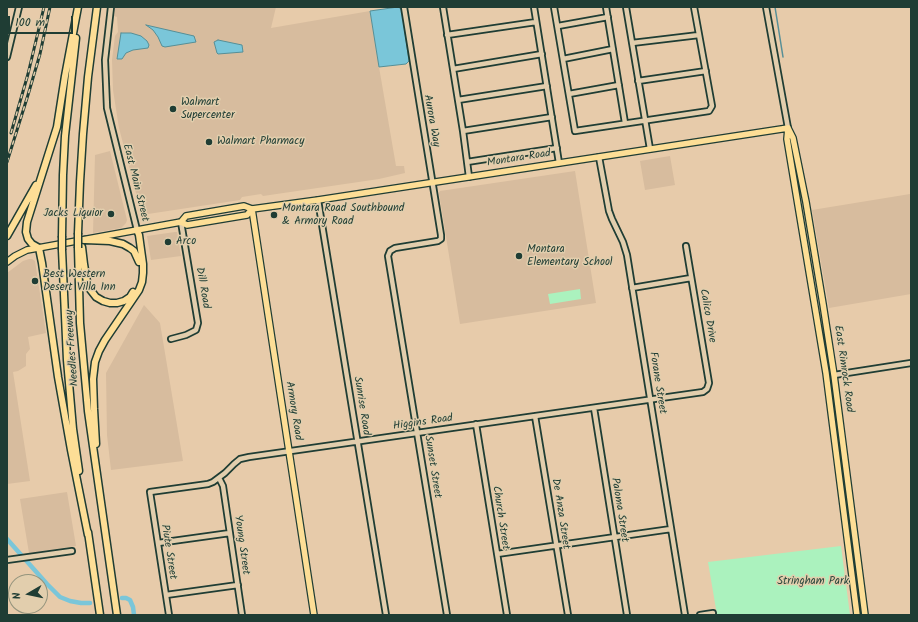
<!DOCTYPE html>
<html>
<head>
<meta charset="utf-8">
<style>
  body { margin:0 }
  #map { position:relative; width:918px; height:622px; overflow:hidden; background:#e7cbaa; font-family:Kalam,sans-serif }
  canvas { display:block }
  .frame { position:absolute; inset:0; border:8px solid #1f3d34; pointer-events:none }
  .north { position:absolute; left:8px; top:574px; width:40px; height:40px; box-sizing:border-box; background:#e2cead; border:1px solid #94947d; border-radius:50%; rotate:261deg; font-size:11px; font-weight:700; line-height:16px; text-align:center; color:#1f3d34 }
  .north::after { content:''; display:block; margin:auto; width:14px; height:18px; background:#1f3d34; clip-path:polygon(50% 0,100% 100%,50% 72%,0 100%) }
  .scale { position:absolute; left:8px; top:16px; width:65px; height:18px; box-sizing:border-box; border:2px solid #1f3d34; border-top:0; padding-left:5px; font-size:12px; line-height:14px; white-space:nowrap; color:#1f3d34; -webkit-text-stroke:3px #e2cead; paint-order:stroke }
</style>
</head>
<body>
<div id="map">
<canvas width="918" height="622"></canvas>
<div class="frame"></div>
<div class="north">N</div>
<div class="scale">100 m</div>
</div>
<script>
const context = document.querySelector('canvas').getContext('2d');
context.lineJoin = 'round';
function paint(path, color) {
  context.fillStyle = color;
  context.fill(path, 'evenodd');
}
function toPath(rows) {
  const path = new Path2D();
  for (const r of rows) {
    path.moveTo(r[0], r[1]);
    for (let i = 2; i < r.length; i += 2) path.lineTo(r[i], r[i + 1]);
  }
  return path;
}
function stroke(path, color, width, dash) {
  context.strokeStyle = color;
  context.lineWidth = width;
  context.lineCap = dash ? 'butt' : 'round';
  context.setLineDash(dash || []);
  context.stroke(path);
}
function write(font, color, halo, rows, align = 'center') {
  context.font = font + ' Kalam,sans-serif';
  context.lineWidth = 3;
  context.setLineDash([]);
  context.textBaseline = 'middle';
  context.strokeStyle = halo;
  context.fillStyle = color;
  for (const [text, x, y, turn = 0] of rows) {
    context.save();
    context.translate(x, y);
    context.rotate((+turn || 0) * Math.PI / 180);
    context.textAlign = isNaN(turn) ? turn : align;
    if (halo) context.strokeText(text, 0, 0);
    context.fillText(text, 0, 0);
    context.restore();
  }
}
paint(toPath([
  [115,7,276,7,271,28,370,11,379,67,396,166,404,166,405,173,379,179,263,196,261,194,242,197,240,200,148,214,144,213,142,211,136,193,119,128,113,90,112,60,115,36,118,32,117,17,114,16],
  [110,151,127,220,126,223,121,228,93,233,95,155],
  [670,156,675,185,645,190,640,161],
  [575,171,596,303,460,324,439,193,440,191],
  [910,194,911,201,911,294,829,308,812,210],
  [175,232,177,232,181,256,151,260,147,236],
  [29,259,32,259,35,261,46,333,28,337,30,349,26,354,26,366,18,371,13,372,30,481,7,484,7,273,23,261],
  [144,305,160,323,183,461,111,470,107,435,106,373],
  [67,492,76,546,29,553,20,499]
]), '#d7bc9e');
paint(toPath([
  [580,289,581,299,550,304,548,294],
  [841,546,850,615,717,615,708,562]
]), '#abf2be');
const water = toPath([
  [398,7,401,9,402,11,409,61,406,64,379,67,370,11,398,7],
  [146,25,194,36,196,42,165,47,162,46,158,37,153,30,146,25],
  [121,33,131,33,141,36,147,41,149,45,148,48,133,50,126,53,122,59,117,59,121,33],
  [218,40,242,45,243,52,218,54,217,53,214,42,218,40]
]);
paint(water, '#7ac6d9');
stroke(water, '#568f97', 1);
stroke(toPath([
  [775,7,783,57]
]), '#568f97', 1.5);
stroke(toPath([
  [7,539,47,584,60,597,70,601,81,603,90,603],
  [122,598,126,598,130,600,133,607,134,615]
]), '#7ac6d9', 4.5);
const minor = toPath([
  [111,7,105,60,107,108,137,230],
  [404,7,441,235,441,239,438,241,395,248,390,251,388,256,447,615],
  [443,7,463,131,469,177],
  [534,7,559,163],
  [554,7,575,131,709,111,712,106,694,7],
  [606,7,625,123],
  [626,7,650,149],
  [766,7,788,128],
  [558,26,608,17],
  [447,35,536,22],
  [632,43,699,35],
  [7,57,19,7],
  [563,59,613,49],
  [453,69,542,54],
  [638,81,706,71],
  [569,94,619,85],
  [458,100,547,86],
  [463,131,552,117],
  [599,157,609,211,612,219,623,242,627,255,685,615],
  [467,162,557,148],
  [318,200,386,615],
  [632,288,691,278],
  [171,339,186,335,196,330,198,323,181,222],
  [834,375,911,363],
  [594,408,627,615],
  [535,416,568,615],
  [476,424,507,615],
  [219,478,223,486,242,615],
  [158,543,230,533],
  [497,554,671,529],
  [7,560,72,551],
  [166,595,238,585],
  [169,615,150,492,208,484,213,482,225,473,234,464,240,459,249,457,703,392,707,389,709,383,686,246],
  [700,615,713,613]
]);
const major = toPath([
  [788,128,793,138,806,202,823,304,834,375,865,615],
  [788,128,787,139,826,373,857,615],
  [252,209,314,615],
  [181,222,186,216,244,206,252,209,318,200,788,128],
  [7,262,15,256,27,250,181,222,187,225,247,215,252,209]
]);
const highway = toPath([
  [78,7,65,76,57,127,27,222,26,232,28,239,32,244,39,248,42,263,58,377,71,450,88,535],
  [78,233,80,182,83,134,88,77,97,7],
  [7,236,36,185],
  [62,236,63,175,65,136,76,38],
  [85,240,110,241,123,244,130,248,134,251,139,262],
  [82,247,84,264,87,282,89,288,96,297,103,301,110,303,117,303,124,301,130,297,133,292],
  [78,248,80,323,88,411,117,615],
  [62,250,67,360,73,429,79,471],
  [96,444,94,409,93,379,95,362,99,351,105,340,139,290,142,282,143,273,143,264,139,235,137,230],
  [88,532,100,615]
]);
stroke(minor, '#1f3d34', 8);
stroke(major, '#1f3d34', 8);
stroke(highway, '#1f3d34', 9);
stroke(minor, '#e2cead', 4.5);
stroke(major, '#fdde96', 5.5);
stroke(highway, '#fdde96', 6);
const rail = toPath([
  [11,133,28,74,44,7],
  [7,162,28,95,40,54,50,7]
]);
stroke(rail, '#1f3d34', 3);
stroke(rail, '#e2cead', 1.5, [4.5]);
const highwayBridge = toPath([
  [62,236,62,250],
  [78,248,78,233]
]);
stroke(highwayBridge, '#1f3d34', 9, []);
stroke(highwayBridge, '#fdde96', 6);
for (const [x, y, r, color] of [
  [173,109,4,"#1f3d34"],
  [209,142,4,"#1f3d34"],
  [111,214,4,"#1f3d34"],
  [274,215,4,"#1f3d34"],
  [168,242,4,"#1f3d34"],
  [519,256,4,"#1f3d34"],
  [35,281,4,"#1f3d34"]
]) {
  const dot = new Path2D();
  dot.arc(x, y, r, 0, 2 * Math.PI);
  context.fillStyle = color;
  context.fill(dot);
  stroke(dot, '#e2cead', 1.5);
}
write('11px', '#1f3d34', '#e2cead', [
  ["Walmart",181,103],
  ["Supercenter",181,116],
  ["Walmart Pharmacy",217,142],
  ["Montara Road Southbound",282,209],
  ["& Armory Road",282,222],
  ["Jacks Liquior",103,214,"right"],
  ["Arco",176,242],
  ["Montara",527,250],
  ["Elementary School",527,263],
  ["Best Western",43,275],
  ["Desert Villa Inn",43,288]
], 'left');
write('11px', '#1f3d34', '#e2cead', [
  ["Aurora Way",431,121,80],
  ["Montara Road",519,159,-9],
  ["East Main Street",135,183,76],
  ["Dill Road",202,288,80],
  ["Calico Drive",707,316,80],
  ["Needles Freeway",73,348,-94],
  ["East Rimrock Road",843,369,82],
  ["Forane Street",657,383,81],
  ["Sunrise Road",361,406,81],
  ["Armory Road",293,411,81],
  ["Higgins Road",423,423,-8],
  ["Sunset Street",432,467,81],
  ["Paloma Street",619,510,81],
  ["De Anza Street",560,514,81],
  ["Church Street",500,518,81],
  ["Young Street",241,545,82],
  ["Piute Street",168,552,81]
]);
write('11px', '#26463b', '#e2cead', [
  ["Stringham Park",813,582]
]);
</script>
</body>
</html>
